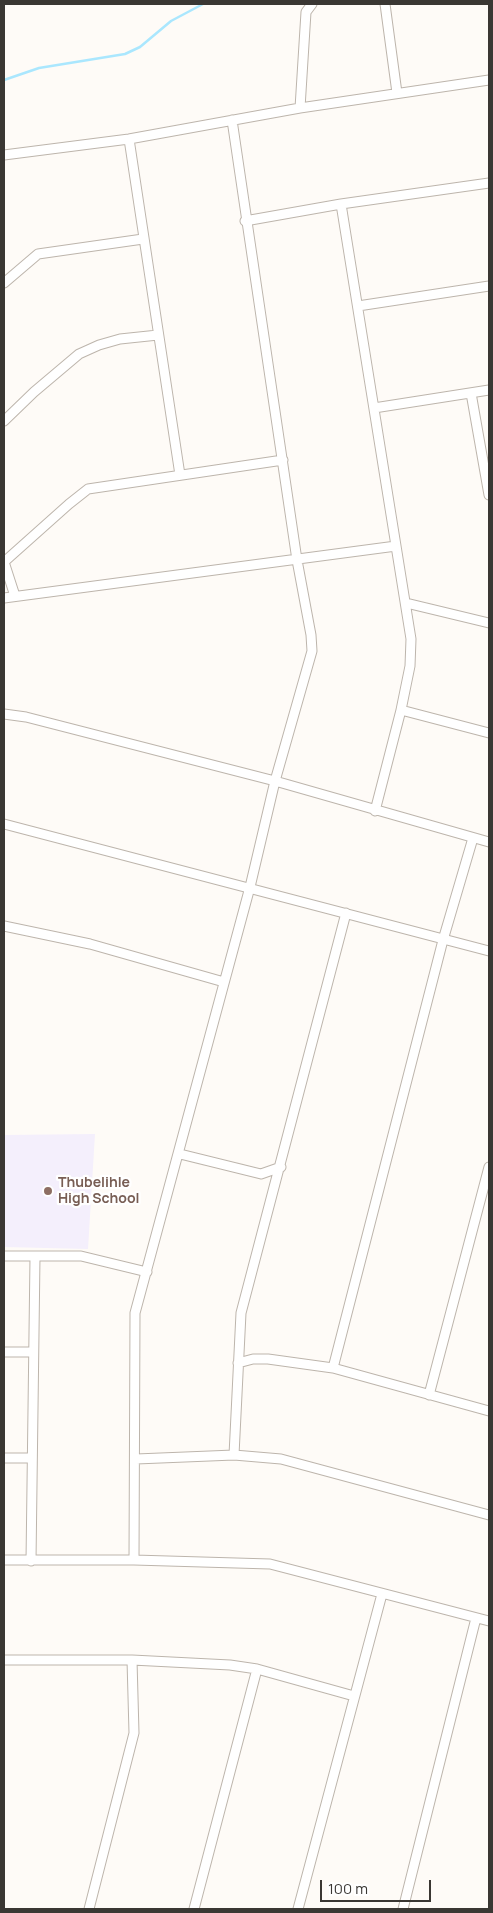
<!DOCTYPE html>
<html>
<head>
<meta charset="utf-8">
<style>
  body { margin:0 }
  #map { position:relative; width:493px; height:1913px; overflow:hidden; background:#fefbf7; font-family:Manrope,sans-serif }
  canvas { display:block }
  .frame { position:absolute; inset:0; border:5px solid #3a3733; pointer-events:none }
  .scale { position:absolute; left:320px; top:1880px; width:111px; height:22px; box-sizing:border-box; border:2px solid #3a3733; border-top:0; padding-left:6px; font-size:15px; line-height:18px; white-space:nowrap; color:#3a3733; -webkit-text-stroke:4px #fff; paint-order:stroke }
</style>
</head>
<body>
<div id="map">
<canvas width="493" height="1913"></canvas>
<div class="frame"></div>
<div class="scale">100 m</div>
</div>
<script>
const context = document.querySelector('canvas').getContext('2d');
context.lineJoin = 'round';
function paint(path, color) {
  context.fillStyle = color;
  context.fill(path, 'evenodd');
}
function toPath(rows) {
  const path = new Path2D();
  for (const r of rows) {
    path.moveTo(r[0], r[1]);
    for (let i = 2; i < r.length; i += 2) path.lineTo(r[i], r[i + 1]);
  }
  return path;
}
function stroke(path, color, width, dash) {
  context.strokeStyle = color;
  context.lineWidth = width;
  context.lineCap = dash ? 'butt' : 'round';
  context.setLineDash(dash || []);
  context.stroke(path);
}
function write(font, color, halo, rows, align = 'center') {
  context.font = font + ' Manrope,sans-serif';
  context.lineWidth = 4.5;
  context.setLineDash([]);
  context.textBaseline = 'middle';
  context.strokeStyle = halo;
  context.fillStyle = color;
  for (const [text, x, y, turn = 0] of rows) {
    context.save();
    context.translate(x, y);
    context.rotate((+turn || 0) * Math.PI / 180);
    context.textAlign = isNaN(turn) ? turn : align;
    if (halo) context.strokeText(text, 0, 0);
    context.fillText(text, 0, 0);
    context.restore();
  }
}
paint(toPath([
  [95,1134,88,1249,4,1247,4,1135]
]), '#f4effc');
stroke(toPath([
  [4,80,39,68,125,54,140,47,171,21,203,4]
]), '#aae7fe', 2.5);
const minor = toPath([
  [385,4,397,93],
  [300,108,306,12,312,4],
  [129,139,180,475],
  [4,155,129,139,300,108,489,80],
  [341,204,411,639,410,666,401,710,375,811],
  [245,221,341,204,489,183],
  [4,283,38,254,143,239],
  [358,306,489,286],
  [471,393,489,495],
  [374,408,489,390],
  [4,421,34,392,79,354,99,345,120,339,158,335],
  [4,562,69,504,88,489,283,460],
  [4,562,15,596],
  [4,598,396,546],
  [406,603,489,623],
  [401,710,489,733],
  [4,714,26,717,275,781,489,842],
  [4,824,489,951],
  [4,926,90,944,224,982],
  [180,1154,261,1174,281,1167],
  [4,1256,81,1256,147,1272],
  [4,1352,32,1352],
  [238,1363,253,1359,268,1359,333,1368,489,1411],
  [333,1368,443,940,473,838],
  [429,1395,489,1167],
  [234,1455,241,1313,346,913],
  [4,1458,32,1458],
  [136,1459,234,1455,281,1459,489,1515],
  [4,1560,134,1560,270,1564,489,1621],
  [134,1560,135,1313,250,887,275,781,312,651,311,635,297,560,232,120],
  [31,1561,35,1257],
  [4,1660,132,1660,230,1665,257,1669,354,1696],
  [89,1909,134,1733,132,1660],
  [194,1909,257,1669],
  [298,1909,382,1594],
  [403,1909,476,1618]
]);
stroke(minor, '#bdb5ac', 11);
stroke(minor, '#fff', 9);
for (const [x, y, r, color] of [
  [48,1191,5,"#8d6e63"]
]) {
  const dot = new Path2D();
  dot.arc(x, y, r, 0, 2 * Math.PI);
  context.fillStyle = color;
  context.fill(dot);
  stroke(dot, '#fff', 2);
}
write('bold 14px', '#785e54', '#fff', [
  ["Thubelihle",58,1183],
  ["High School",58,1199]
], 'left');
</script>
</body>
</html>
